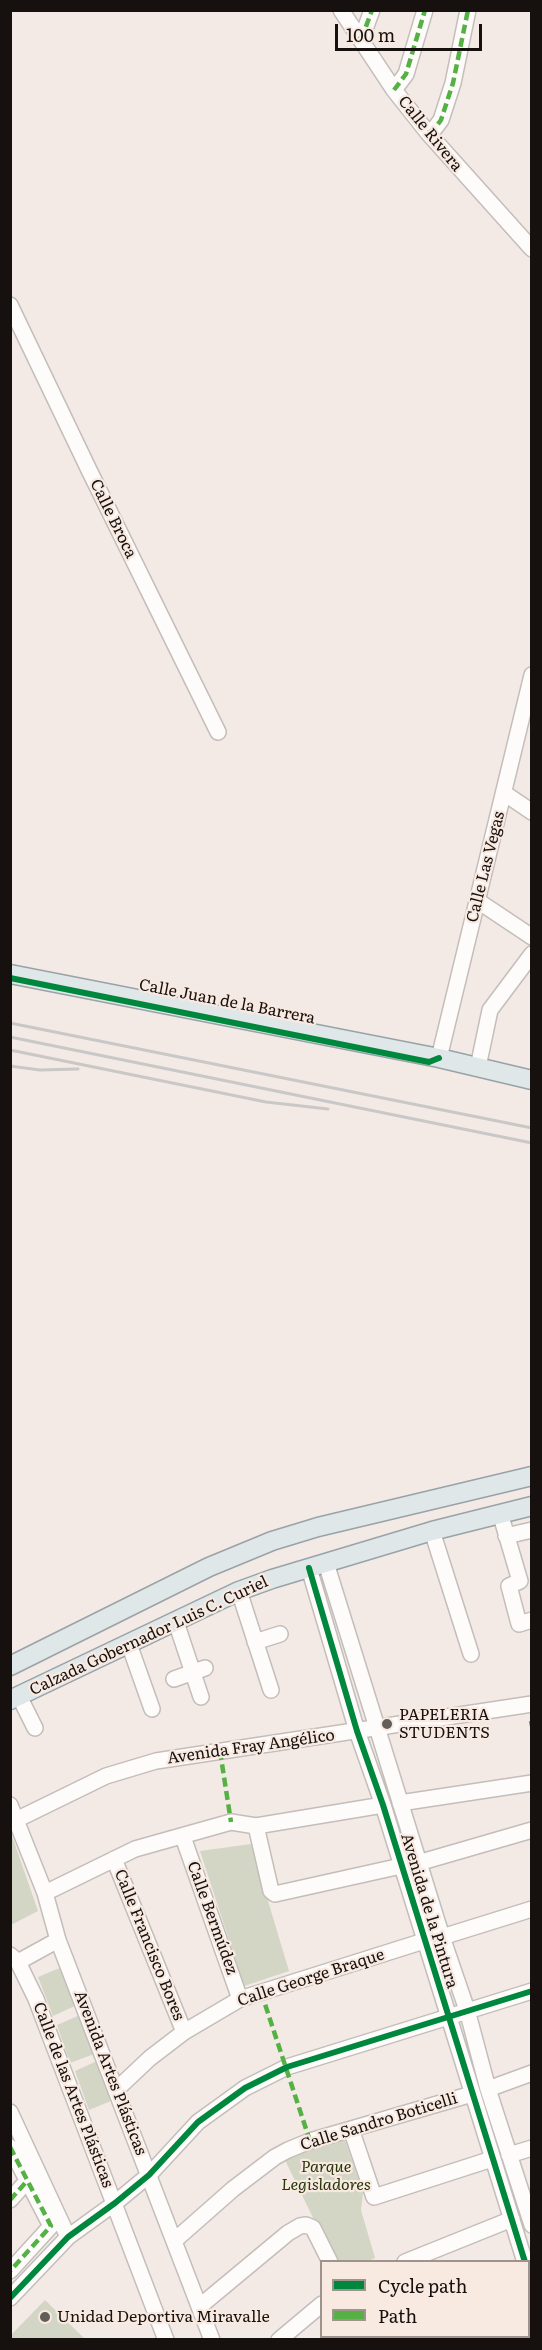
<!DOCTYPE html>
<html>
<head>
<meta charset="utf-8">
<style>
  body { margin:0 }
  #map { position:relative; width:542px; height:2350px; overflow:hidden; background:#f3eae6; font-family:Literata,serif }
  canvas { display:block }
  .frame { position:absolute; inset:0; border:12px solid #16110e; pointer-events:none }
  .legend { position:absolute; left:320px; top:2260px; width:210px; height:78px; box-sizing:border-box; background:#f8e9e1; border:2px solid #9e938d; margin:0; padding:8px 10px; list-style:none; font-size:18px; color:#16110e }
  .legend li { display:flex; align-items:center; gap:12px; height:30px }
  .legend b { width:30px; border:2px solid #9e938d }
  .scale { position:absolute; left:335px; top:24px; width:147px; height:27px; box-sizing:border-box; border:3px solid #16110e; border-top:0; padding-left:8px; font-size:18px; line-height:21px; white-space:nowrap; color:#16110e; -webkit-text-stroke:4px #f8e9e1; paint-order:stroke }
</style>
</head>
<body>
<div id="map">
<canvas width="542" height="2350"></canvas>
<div class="frame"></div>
<ul class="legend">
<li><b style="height:8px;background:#00873e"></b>Cycle path</li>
<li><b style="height:8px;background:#55b144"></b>Path</li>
</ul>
<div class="scale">100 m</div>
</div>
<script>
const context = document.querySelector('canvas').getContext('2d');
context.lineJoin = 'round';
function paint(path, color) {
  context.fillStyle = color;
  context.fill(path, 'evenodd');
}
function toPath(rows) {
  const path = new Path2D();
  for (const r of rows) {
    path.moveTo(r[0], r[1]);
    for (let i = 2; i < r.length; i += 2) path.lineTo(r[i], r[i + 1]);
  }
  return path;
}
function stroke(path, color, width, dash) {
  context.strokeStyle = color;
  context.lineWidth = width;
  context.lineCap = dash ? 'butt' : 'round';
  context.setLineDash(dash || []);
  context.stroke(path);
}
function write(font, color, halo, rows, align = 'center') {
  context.font = font + ' Literata,serif';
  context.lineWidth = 4.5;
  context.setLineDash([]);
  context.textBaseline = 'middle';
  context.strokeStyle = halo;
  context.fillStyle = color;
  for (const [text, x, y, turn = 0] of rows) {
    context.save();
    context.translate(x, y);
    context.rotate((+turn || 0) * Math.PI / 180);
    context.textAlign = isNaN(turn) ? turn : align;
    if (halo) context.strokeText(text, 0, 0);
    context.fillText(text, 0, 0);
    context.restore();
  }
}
paint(toPath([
  [11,1833,38,1911,11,1925,10,1925],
  [251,1844,289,1971,244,1986,200,1851],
  [62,1967,77,2005,53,2016,38,1977],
  [80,2015,94,2054,70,2063,57,2025],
  [97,2061,111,2101,89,2110,75,2071],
  [344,2137,363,2193,361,2210,375,2258,368,2261,334,2261,283,2156],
  [45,2300,85,2339,11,2339,11,2335]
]), '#d3d6c5');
const minor = toPath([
  [341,10,394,90,428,133,532,249],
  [360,39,364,32,372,10],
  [394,90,406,74,425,10],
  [428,133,435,128,441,120,453,83,468,10],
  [10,305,89,470,218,732],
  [504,793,532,812],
  [478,901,532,937],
  [439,1058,532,675],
  [478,1067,490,1010,532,954],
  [500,1513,520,1581,509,1586,519,1624,532,1620],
  [432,1531,471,1654],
  [506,1536,532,1530],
  [326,1563,442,1937,467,2010,488,2089,532,2225],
  [309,1568,357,1731,383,1805,525,2262],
  [239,1591,271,1690],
  [176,1622,201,1697],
  [255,1642,280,1634],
  [129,1644,152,1709],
  [174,1679,205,1668],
  [19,1696,35,1728],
  [400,1803,532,1783],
  [10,1805,45,1893,58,1940,212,2340],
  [16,1820,106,1776,156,1761,532,1704],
  [256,1826,271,1891,275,1894,401,1866],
  [183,1837,240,1999],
  [114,1859,184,2032],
  [418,1863,532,1830],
  [45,1893,135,1849,231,1822,256,1826,383,1805],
  [442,1937,532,1909],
  [10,1955,18,1962,36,1999,166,2340],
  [18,1962,58,1940],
  [488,2089,532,2073],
  [116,2090,150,2058,184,2032,240,1999,424,1941],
  [10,2112,68,2237],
  [351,2129,374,2197,492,2159],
  [10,2147,51,2226,10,2271],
  [509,2155,532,2148],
  [10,2200,27,2181],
  [174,2241,233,2189,275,2157,288,2150,310,2141,472,2094],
  [405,2262,512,2219],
  [528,2275,532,2285],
  [10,2298,68,2237,115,2203,149,2175,198,2122,245,2088,287,2067,532,1991],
  [528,2305,532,2305],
  [199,2307,288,2233,300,2226,306,2225,313,2228,330,2262],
  [279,2340,322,2304],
  [419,2340,429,2336]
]);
const major = toPath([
  [10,974,439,1058,532,1080],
  [10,1666,209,1567,272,1541,318,1527,532,1476],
  [10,1700,239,1591,272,1579,432,1531,532,1506]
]);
stroke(minor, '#c4bdb9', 18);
stroke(major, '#99a2a6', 21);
stroke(minor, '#fdfcfb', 15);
stroke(major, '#dfe7e9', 18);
stroke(toPath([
  [10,1023,532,1128],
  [10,1037,532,1143],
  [10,1050,266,1102,328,1109],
  [10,1066,40,1070,78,1069]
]), '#cac8c7', 3);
stroke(toPath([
  [360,39,364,32,372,10],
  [394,90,406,74,425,10],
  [428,133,435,128,441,120,453,83,468,10],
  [531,1721,532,1726],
  [220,1751,231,1822],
  [261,1992,310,2141],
  [10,2147,51,2226,10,2271],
  [10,2200,27,2181]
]), '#55b144', 4.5, [9, 4.5]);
stroke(toPath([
  [10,978,429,1062,439,1058],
  [309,1568,357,1731,383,1805,525,2262],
  [10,2298,68,2237,115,2203,149,2175,198,2122,245,2088,287,2067,532,1991]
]), '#00873e', 6);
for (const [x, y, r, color] of [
  [387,1724,6,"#635d5a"],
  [45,2317,6,"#635d5a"]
]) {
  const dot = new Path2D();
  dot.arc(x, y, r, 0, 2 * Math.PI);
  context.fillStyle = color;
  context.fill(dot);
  stroke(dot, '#f8e9e1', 2);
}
write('16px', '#16110e', '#f8e9e1', [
  ["Calle Rivera",430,134,51],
  ["Calle Broca",113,519,64],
  ["Calle Las Vegas",486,867,-76],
  ["Calle Juan de la Barrera",227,1002,11],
  ["Calzada Gobernador Luis C. Curiel",149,1636,-25],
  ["Avenida Fray Angélico",251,1747,-8],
  ["Avenida de la Pintura",429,1911,73],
  ["Calle Bermúdez",212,1918,70],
  ["Calle Francisco Bores",149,1945,68],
  ["Calle George Braque",311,1978,-18],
  ["Avenida Artes Plásticas",110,2073,69],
  ["Calle de las Artes Plásticas",73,2095,69],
  ["Calle Sandro Boticelli",379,2122,-17]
]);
write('16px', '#16110e', '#f8e9e1', [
  ["PAPELERIA",399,1715],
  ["STUDENTS",399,1733],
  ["Unidad Deportiva Miravalle",57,2317]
], 'left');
write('italic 16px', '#253609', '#f8e9e1', [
  ["Parque",326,2167],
  ["Legisladores",326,2185]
]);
</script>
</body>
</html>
